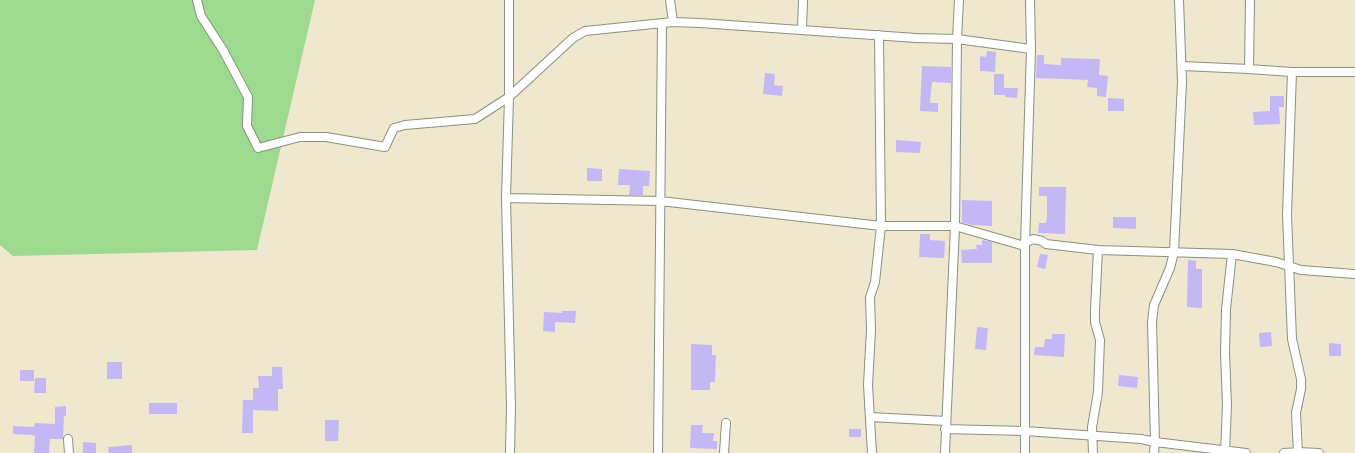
<!DOCTYPE html>
<html>
<head>
<meta charset="utf-8">
<style>
  body { margin:0 }
  canvas { display:block; background:#efe8ce }
</style>
</head>
<body>
<canvas width="1355" height="453"></canvas>
<script>
const context = document.querySelector('canvas').getContext('2d');
context.lineJoin = 'round';
function paint(path, color) {
  context.fillStyle = color;
  context.fill(path, 'evenodd');
}
function toPath(rows) {
  const path = new Path2D();
  for (const r of rows) {
    path.moveTo(r[0], r[1]);
    for (let i = 2; i < r.length; i += 2) path.lineTo(r[i], r[i + 1]);
  }
  return path;
}
function stroke(path, color, width, dash) {
  context.strokeStyle = color;
  context.lineWidth = width;
  context.lineCap = dash ? 'butt' : 'round';
  context.setLineDash(dash || []);
  context.stroke(path);
}
paint(toPath([
  [0,0,315,0,257,250,13,256,0,245]
]), '#9dd98e');
paint(toPath([
  [987,51,996,52,995,72,980,71,980,56,986,57],
  [1037,55,1044,55,1044,64,1061,65,1061,58,1100,59,1099,75,1108,76,1106,97,1097,96,1097,88,1087,87,1088,80,1036,78],
  [922,66,951,67,951,83,932,82,930,103,938,103,938,112,920,111],
  [765,73,775,74,774,85,783,86,782,96,763,94],
  [994,74,1004,74,1004,88,1018,88,1017,98,1005,97,1005,95,994,95],
  [1270,96,1284,96,1284,107,1279,107,1280,124,1254,125,1253,112,1270,111],
  [1108,98,1124,99,1124,111,1108,111],
  [896,140,921,142,920,153,896,152],
  [587,168,602,169,602,181,587,181],
  [619,169,650,171,649,186,643,186,643,195,629,195,630,185,618,185],
  [1039,187,1066,187,1065,234,1038,233,1039,223,1046,223,1047,216,1047,196,1039,196],
  [962,200,992,201,992,226,972,225,962,222],
  [1113,217,1136,217,1136,229,1113,228],
  [920,234,930,234,930,240,945,241,944,258,919,257],
  [982,240,992,242,992,263,962,263,961,250,977,249,976,245,982,245],
  [1040,254,1048,255,1045,269,1037,267],
  [1188,260,1196,261,1196,269,1202,269,1202,308,1187,307],
  [562,311,576,311,575,323,555,322,555,332,543,331,544,312,562,313],
  [977,327,988,328,986,350,975,349],
  [1271,332,1272,346,1260,347,1259,333],
  [1052,334,1065,334,1064,357,1034,355,1035,347,1044,347,1045,339,1052,339],
  [1329,343,1341,344,1341,356,1329,356],
  [691,344,712,345,712,355,716,355,715,382,710,382,710,390,691,390],
  [107,362,122,362,122,379,107,379],
  [272,367,282,367,283,389,278,389,278,411,253,410,253,433,242,433,243,400,253,400,253,388,259,388,258,376,272,376],
  [20,370,34,370,34,381,20,381],
  [1119,375,1138,377,1137,388,1118,386],
  [35,378,46,378,46,393,34,393],
  [149,403,177,403,177,414,149,414],
  [66,406,66,416,64,416,63,439,50,439,49,453,34,453,35,436,33,436,33,435,13,434,13,426,34,427,35,423,55,424,55,407],
  [325,420,339,420,338,441,325,441],
  [691,425,703,425,702,433,714,433,713,441,717,441,717,449,690,448],
  [849,429,861,429,861,437,849,437],
  [83,442,96,443,96,453,83,453],
  [132,445,132,453,109,453,108,447]
]), '#c3b8f5');
const street = toPath([
  [197,0,201,16,223,50,248,97,247,126,258,148,300,137,326,137,385,147,394,128,405,125,475,119,509,97,573,38,585,31,673,22,700,23,916,38,957,39,1031,49],
  [509,0,509,97,506,198,511,406,510,453],
  [670,0,673,22],
  [1179,0,1182,82,1174,252,1170,268,1154,305,1152,322,1155,442,1246,453],
  [1250,0,1249,69,1292,72,1287,215,1292,339,1301,379,1301,389,1296,413,1298,453],
  [802,29,803,0],
  [1182,66,1249,69],
  [1292,72,1355,72],
  [506,198,660,201,881,226,879,35],
  [870,417,946,421],
  [945,429,1025,431,1141,439,1155,442,1154,453],
  [68,439,69,453],
  [658,453,662,23],
  [724,453,726,423],
  [872,453,868,385,871,330,870,297,875,282,881,226,955,226,1021,245,1033,239,1042,241,1046,244,1098,250,1232,254,1276,262,1301,270,1355,274],
  [945,453,955,226,957,39,959,0],
  [1025,453,1025,244,1031,49,1030,0],
  [1093,453,1092,427,1098,392,1100,340,1095,322,1095,310,1098,250],
  [1225,453,1227,405,1225,353,1226,309,1232,254],
  [1284,453,1298,452,1319,453]
]);
stroke(street, '#879281', 10);
stroke(street, '#fff', 8);
</script>
</body>
</html>
